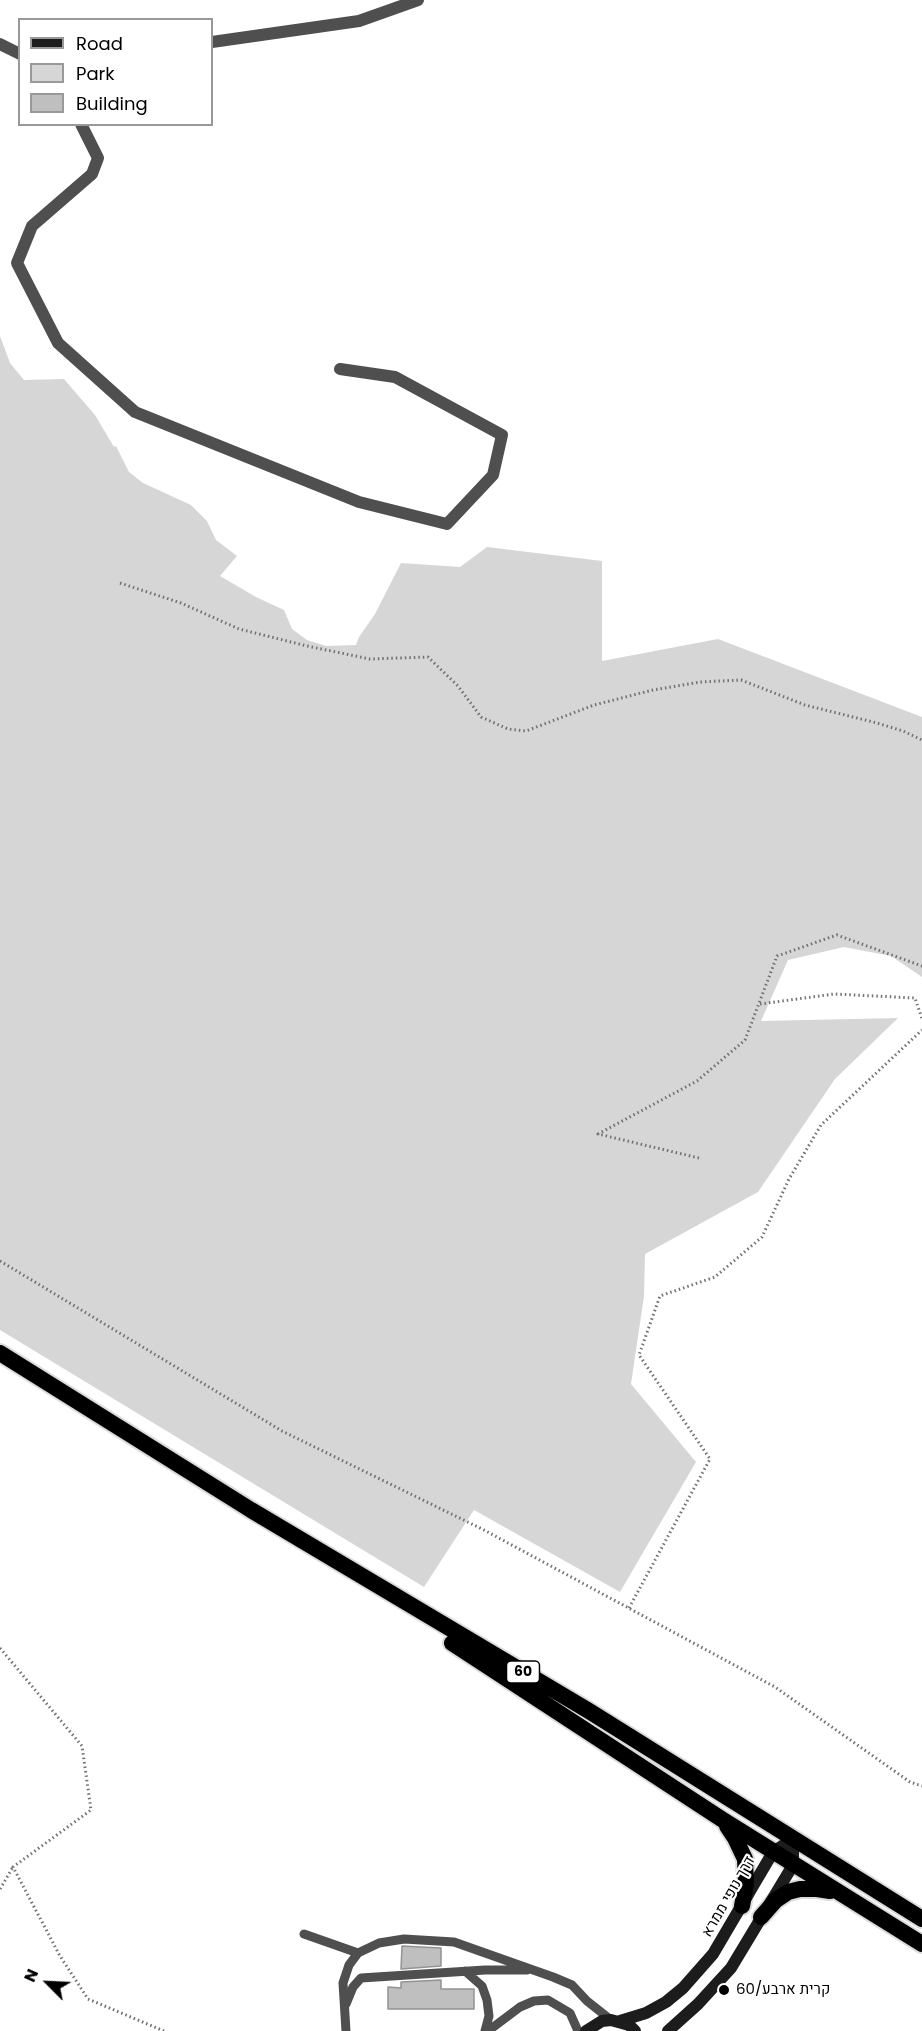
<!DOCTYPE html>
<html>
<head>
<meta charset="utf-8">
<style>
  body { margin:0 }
  #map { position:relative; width:922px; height:2031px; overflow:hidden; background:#fff; font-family:Poppins,sans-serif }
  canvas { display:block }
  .legend { position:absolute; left:18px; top:18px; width:195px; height:108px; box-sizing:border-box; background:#fff; border:2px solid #999; margin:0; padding:8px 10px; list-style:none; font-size:18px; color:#000 }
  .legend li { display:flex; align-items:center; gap:12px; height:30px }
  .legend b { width:30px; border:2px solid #999 }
  .north { position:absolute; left:18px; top:1953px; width:60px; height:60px; -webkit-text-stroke:4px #fff; paint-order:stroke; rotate:294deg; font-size:16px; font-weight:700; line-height:24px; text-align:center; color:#000 }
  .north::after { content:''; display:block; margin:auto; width:21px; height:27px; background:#000; clip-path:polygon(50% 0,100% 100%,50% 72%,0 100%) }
</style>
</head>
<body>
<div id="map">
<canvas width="922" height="2031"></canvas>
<ul class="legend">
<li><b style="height:8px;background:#1c1c1c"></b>Road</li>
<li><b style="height:16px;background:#d6d6d6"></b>Park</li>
<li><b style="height:16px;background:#bfbfbf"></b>Building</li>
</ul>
<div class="north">N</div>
</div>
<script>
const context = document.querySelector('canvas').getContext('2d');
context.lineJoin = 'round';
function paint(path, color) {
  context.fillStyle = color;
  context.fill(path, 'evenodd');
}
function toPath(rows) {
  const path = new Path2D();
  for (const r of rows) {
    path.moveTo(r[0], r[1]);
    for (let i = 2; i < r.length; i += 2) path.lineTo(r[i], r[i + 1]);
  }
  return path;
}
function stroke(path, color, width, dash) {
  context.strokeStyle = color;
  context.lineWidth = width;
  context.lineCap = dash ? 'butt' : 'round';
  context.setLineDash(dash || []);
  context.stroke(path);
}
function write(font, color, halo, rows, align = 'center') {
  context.font = font + ' Poppins,Heebo,sans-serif';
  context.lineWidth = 4.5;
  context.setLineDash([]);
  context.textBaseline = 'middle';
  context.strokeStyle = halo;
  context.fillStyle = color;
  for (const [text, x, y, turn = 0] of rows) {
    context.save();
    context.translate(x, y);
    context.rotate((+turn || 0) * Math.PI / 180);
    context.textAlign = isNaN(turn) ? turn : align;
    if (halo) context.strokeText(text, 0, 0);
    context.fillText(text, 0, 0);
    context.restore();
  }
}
paint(toPath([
  [0,336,10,363,24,380,64,379,95,415,114,447,116,446,129,472,143,483,191,505,207,521,216,540,237,556,220,576,256,597,284,610,292,629,307,640,326,646,356,645,359,637,375,614,401,563,460,567,487,547,602,561,602,661,718,639,922,717,922,977,891,956,844,947,788,960,761,1021,898,1018,835,1079,758,1192,645,1254,644,1296,631,1384,696,1462,620,1592,474,1510,424,1587,0,1330]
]), '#d6d6d6');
const building = toPath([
  [402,1946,441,1948,441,1966,401,1969,402,1946],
  [441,1980,441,1989,474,1989,474,2009,388,2009,388,1987,401,1988,401,1982,441,1980]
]);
paint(building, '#bfbfbf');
stroke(building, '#939393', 1.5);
const trunk = toPath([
  [0,1353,251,1510,589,1711,922,1919],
  [452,1643,723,1820,922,1944],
  [727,1826,735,1838,745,1859,746,1884,742,1906],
  [761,1917,776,1900,788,1892,800,1889,817,1889,830,1891]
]);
stroke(trunk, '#dbdbdb', 20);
stroke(toPath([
  [120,583,181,603,239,629,307,646,370,659,428,657,458,686,481,717,508,729,526,731,594,705,653,690,700,682,741,680,805,705,877,723,903,731,922,740],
  [760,1004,834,994,915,998,922,1019],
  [699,1158,598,1134,697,1081,745,1040,777,956,837,935,922,966],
  [0,1261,282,1431,484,1530,775,1687,910,1782,922,1786],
  [629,1608,710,1459,639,1355,660,1296,715,1277,762,1237,789,1179,821,1125,922,1030],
  [0,1648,82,1746,91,1810,13,1867,60,1956,88,1999,164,2031],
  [0,1889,13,1867]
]), '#717171', 3, [1.5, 3]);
stroke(toPath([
  [304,1934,358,1953],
  [465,1971,482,1986,487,2000,489,2016,485,2031],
  [346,2004,353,1987,361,1978,485,1970,527,1970],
  [346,2031,343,1983,349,1965,358,1953,379,1943,404,1939,454,1942,553,1977,572,1985,587,2001,611,2020],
  [488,2031,520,2007,534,2001,548,2000,570,2013,578,2031]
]), '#4f4f4f', 9);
stroke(toPath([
  [81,124,98,158,92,174,32,226,17,263,58,343,135,412,359,502,447,524,493,475,502,435,395,377,340,369]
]), '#4f4f4f', 12);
stroke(toPath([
  [212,42,359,21,418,0],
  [0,44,20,54]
]), '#4f4f4f', 12);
stroke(toPath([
  [620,2021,646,2013,666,2002,683,1988,713,1954,773,1852,793,1839],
  [586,2031,602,2021,611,2020,629,2025,635,2031],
  [668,2031,698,2004,731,1968,793,1865,793,1839]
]), '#1c1c1c', 12);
stroke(trunk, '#000', 16);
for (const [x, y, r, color] of [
  [724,1990,6,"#000"]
]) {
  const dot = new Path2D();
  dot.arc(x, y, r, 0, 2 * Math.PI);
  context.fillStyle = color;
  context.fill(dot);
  stroke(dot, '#fff', 2);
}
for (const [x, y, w] of [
  [523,1672,33]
]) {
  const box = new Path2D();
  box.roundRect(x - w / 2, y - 11, w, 22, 4.5);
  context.fillStyle = '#fff';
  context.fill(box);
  stroke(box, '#000', 1.5);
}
write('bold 14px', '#000', null, [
  ["60",523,1672]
]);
write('15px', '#000', '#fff', [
  ["דרך נופי ממרא",729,1897,-60]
]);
write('15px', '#000', '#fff', [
  ["קרית ארבע/60",736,1990]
], 'left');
</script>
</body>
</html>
